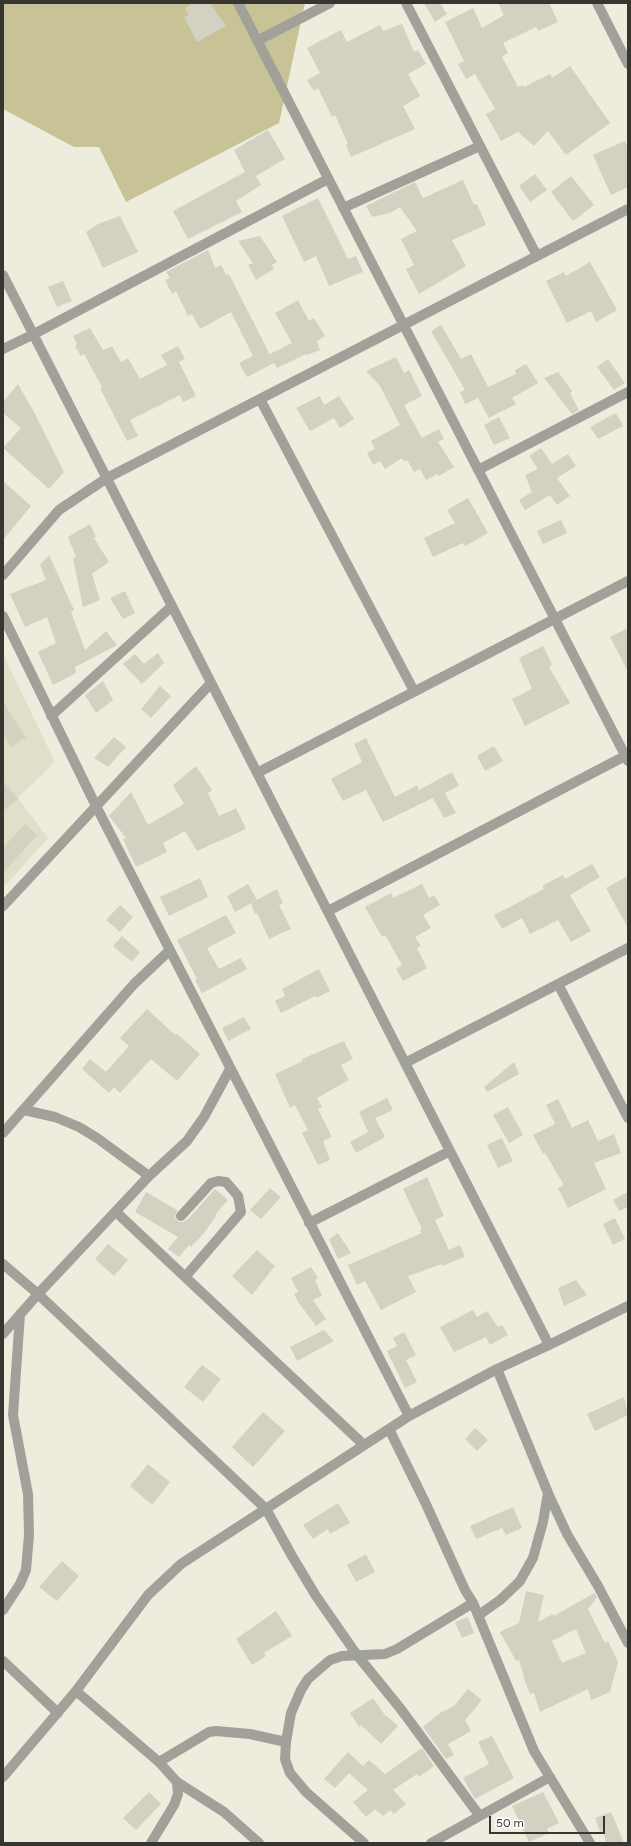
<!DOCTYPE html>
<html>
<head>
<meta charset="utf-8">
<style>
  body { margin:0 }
  #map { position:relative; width:631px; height:1846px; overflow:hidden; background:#eeecdd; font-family:Figtree,sans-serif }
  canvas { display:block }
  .frame { position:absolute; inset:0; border:4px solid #36352f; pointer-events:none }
  .scale { position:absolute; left:489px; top:1816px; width:116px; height:18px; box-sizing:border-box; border:2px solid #36352f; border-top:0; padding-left:5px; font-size:12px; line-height:14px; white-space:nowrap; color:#36352f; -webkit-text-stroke:3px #fff; paint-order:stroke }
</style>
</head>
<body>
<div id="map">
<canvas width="631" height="1846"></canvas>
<div class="frame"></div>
<div class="scale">50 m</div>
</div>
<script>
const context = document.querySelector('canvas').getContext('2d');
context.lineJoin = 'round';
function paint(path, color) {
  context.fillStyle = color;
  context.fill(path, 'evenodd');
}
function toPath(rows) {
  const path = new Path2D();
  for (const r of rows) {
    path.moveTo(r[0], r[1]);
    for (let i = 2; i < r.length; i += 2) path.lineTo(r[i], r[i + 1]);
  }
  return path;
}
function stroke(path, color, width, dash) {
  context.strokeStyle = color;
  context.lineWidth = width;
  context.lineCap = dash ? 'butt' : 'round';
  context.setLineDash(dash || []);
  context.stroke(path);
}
paint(toPath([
  [3,654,55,762,18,798,48,838,3,888]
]), '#e1dfca');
paint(toPath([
  [3,3,305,3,279,123,126,202,99,147,74,147,3,109]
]), '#c7c397');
paint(toPath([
  [194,3,210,3,226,26,197,42,184,17,189,15,185,8],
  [424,3,440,3,447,14,435,22],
  [498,3,549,3,558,22,538,31,536,27,503,43,508,53,502,57,518,87,523,85,524,87,550,74,552,78,570,66,610,123,566,155,548,131,534,146,518,132,501,141,486,114,495,109,475,74,466,79,458,64,464,61,445,22,473,8,482,28,504,15],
  [402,24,414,52,418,50,426,64,408,74,420,96,403,106,415,129,351,157,346,145,348,144,335,115,332,117,318,88,314,91,307,80,320,73,307,48,341,30,347,42,380,25,383,31],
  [268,130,285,159,256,176,261,185,236,201,242,212,188,239,173,211,245,172,234,150],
  [625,141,628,149,628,187,611,195,593,155],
  [535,174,547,190,530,202,519,186],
  [571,176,594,205,573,221,551,192],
  [463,180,474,205,477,204,486,225,452,240,466,266,419,294,406,269,414,265,401,239,417,231,400,207,390,213,372,217,366,206,415,182,423,198],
  [318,198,348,259,356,256,363,272,329,286,316,256,304,262,282,216],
  [120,216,138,252,103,268,86,232,98,224],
  [260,236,277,262,272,265,274,269,256,280,248,265,253,263,238,241],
  [208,250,215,268,221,265,226,275,229,274,271,357,270,354,292,343,275,313,298,300,309,321,314,318,325,336,317,341,320,350,307,355,306,354,277,368,274,363,247,377,239,363,253,356,231,312,200,329,192,314,188,316,176,291,172,294,165,280,170,278,166,272],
  [590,262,617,310,596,322,591,311,567,323,546,281,564,272,566,276],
  [63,281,72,301,57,307,48,287],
  [441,325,461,359,471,354,488,387,516,374,515,370,526,364,538,383,512,398,516,404,489,418,478,398,465,404,460,392,465,390,431,331],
  [90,328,103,350,112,346,121,362,128,358,140,379,167,365,161,355,178,346,185,359,179,362,196,396,183,402,180,395,130,420,138,436,127,441,100,388,102,387,84,354,81,356,75,346,77,344,73,336],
  [396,357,404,373,409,370,422,396,404,405,422,438,439,429,444,439,438,442,454,467,439,476,437,474,426,480,420,469,414,472,407,460,404,461,402,458,385,469,380,461,373,465,367,453,375,449,371,441,400,425,380,386,366,371],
  [608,359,625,383,614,390,597,367],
  [558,372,572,391,570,393,579,410,572,414,544,378],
  [18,384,34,412,64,472,49,489,3,448,21,428,3,413,3,402],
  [320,396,324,405,339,396,354,419,340,428,334,418,310,431,296,408],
  [616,413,623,426,598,439,590,427],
  [499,417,510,438,494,445,484,425],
  [541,448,552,464,568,454,576,466,557,478,570,496,557,505,550,495,525,510,519,500,532,492,525,475,538,469,529,456],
  [3,481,31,506,3,540],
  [468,498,488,533,465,546,463,543,433,557,424,538,455,523,447,510],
  [561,520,567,533,543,544,537,531],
  [90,524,96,537,94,538,109,562,92,574,100,600,83,607,73,558,76,557,68,537],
  [49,555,74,610,71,612,85,650,106,631,117,645,75,667,76,673,53,685,38,652,56,643,47,617,25,627,10,594,46,580,40,565],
  [125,591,135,613,123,619,110,598],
  [628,628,628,672,610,637],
  [543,646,552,664,549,667,570,703,525,726,512,699,532,689,519,658],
  [158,653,164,663,142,684,123,664,135,654,144,664],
  [103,681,113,700,96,713,85,695],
  [160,686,171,696,151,718,141,709],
  [3,702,26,737,11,747,3,735],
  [114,737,126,747,108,767,94,758],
  [366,738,395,797,417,785,419,790,452,772,459,786,445,793,456,813,444,818,433,798,383,822,366,790,343,801,331,779,362,762,354,744],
  [494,746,503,761,485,771,477,756],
  [196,766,212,790,208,793,219,816,236,808,246,829,197,851,185,831,163,843,167,852,136,867,123,839,126,838,109,816,131,792,148,825,184,804,173,785],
  [3,781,18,799,3,811],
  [25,824,37,835,3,873,3,848],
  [592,864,600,877,570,895,591,931,571,942,558,920,530,934,522,918,502,929,494,915,544,889,542,886,563,875,565,879],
  [628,876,628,928,606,888],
  [200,878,208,897,169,916,160,897],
  [248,884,257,900,235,912,227,896],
  [422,884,429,898,434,895,440,905,423,915,431,928,415,937,421,946,417,948,427,968,403,981,396,969,402,965,385,935,382,937,365,907,391,893,393,898],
  [277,889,283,903,279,905,291,929,269,939,257,913,255,914,251,903],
  [120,905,133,917,120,932,106,920],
  [226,915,236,933,207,948,219,969,241,958,247,969,202,993,195,980,197,979,177,940],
  [122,936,140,952,132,962,113,946],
  [319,969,330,991,316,998,315,996,281,1013,275,1001,285,996,282,989],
  [147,1009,175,1035,176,1033,200,1054,177,1081,151,1059,120,1093,114,1087,109,1093,82,1069,90,1059,106,1072,129,1046,120,1038],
  [244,1017,251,1029,228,1041,222,1028],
  [344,1041,353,1059,341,1065,349,1080,317,1098,322,1107,318,1109,332,1137,323,1141,330,1160,318,1165,302,1133,308,1130,295,1105,290,1108,275,1074,303,1061,302,1059],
  [514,1062,519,1074,487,1092,484,1087],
  [387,1098,393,1110,375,1118,385,1137,356,1153,350,1142,368,1132,359,1112],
  [558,1099,572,1128,588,1120,598,1141,614,1134,621,1153,594,1163,606,1189,568,1208,558,1188,564,1185,545,1153,543,1154,533,1135,555,1124,546,1105],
  [508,1107,523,1135,509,1143,493,1115],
  [502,1138,513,1161,498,1168,487,1145],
  [427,1177,444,1216,435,1220,449,1250,460,1245,465,1257,442,1266,442,1264,408,1276,416,1292,381,1310,365,1281,357,1285,348,1265,422,1233,420,1230,422,1229,403,1189],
  [270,1188,281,1197,261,1219,250,1210],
  [215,1189,228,1200,215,1215,216,1216,204,1233,191,1247,189,1245,179,1257,168,1249,178,1237,135,1212,146,1192,177,1210,175,1218,179,1222,183,1222,189,1218],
  [628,1192,628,1207,619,1211,613,1200],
  [615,1218,625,1239,613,1245,603,1224],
  [338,1233,351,1253,338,1259,329,1239],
  [108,1244,128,1260,114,1276,95,1259],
  [257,1250,275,1266,252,1295,232,1276],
  [311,1267,318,1278,315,1280,322,1296,313,1300,326,1319,316,1326,298,1302,294,1294,298,1292,291,1278],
  [576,1280,587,1295,564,1306,558,1288],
  [473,1310,477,1317,487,1311,498,1327,502,1325,508,1335,490,1345,486,1337,454,1352,440,1327],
  [324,1330,334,1341,297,1361,290,1347],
  [404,1332,416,1355,406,1360,417,1382,405,1388,387,1351,397,1346,393,1338],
  [202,1365,221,1379,203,1402,184,1387],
  [624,1397,628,1415,595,1431,587,1414],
  [263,1412,285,1431,253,1467,232,1447],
  [475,1428,488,1440,477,1451,465,1439],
  [148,1464,170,1482,152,1505,130,1486],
  [338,1503,350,1523,330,1534,328,1529,313,1539,303,1525],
  [513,1507,522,1528,506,1535,502,1528,476,1539,470,1526],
  [366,1554,375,1572,356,1582,347,1565],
  [62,1561,79,1576,57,1601,39,1587],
  [526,1591,544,1595,538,1622,553,1614,554,1616,594,1593,597,1597,588,1609,605,1643,608,1641,618,1662,610,1692,591,1700,588,1689,540,1712,534,1693,530,1694,525,1681,519,1660,516,1661,500,1632,519,1623],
  [576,1629,586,1653,562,1663,552,1641],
  [276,1611,292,1636,264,1653,266,1656,252,1665,236,1639],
  [468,1617,474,1633,462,1638,455,1622],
  [468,1689,482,1700,465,1720,471,1731,448,1744,454,1755,446,1759,423,1727,440,1713,454,1706],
  [373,1698,384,1714,398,1726,381,1744,361,1725,359,1727,350,1713],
  [492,1736,514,1778,475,1799,463,1778,489,1764,478,1742],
  [422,1748,434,1766,419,1777,417,1774,393,1790,406,1804,394,1814,390,1810,383,1816,375,1809,366,1817,353,1802,368,1790,349,1773,335,1788,324,1779,348,1752,363,1766,369,1760,385,1774],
  [149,1792,161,1804,136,1830,123,1818],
  [543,1792,559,1823,547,1829,549,1833,529,1842,512,1806],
  [611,1812,624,1843,606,1843,603,1831,600,1832,595,1818]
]), '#d2d1c2');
stroke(toPath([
  [238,3,628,761],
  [406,3,537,256],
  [257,41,330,3],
  [343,208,480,146],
  [3,275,549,1345],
  [3,349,34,334,328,179],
  [260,399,414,691],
  [478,470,628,392],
  [3,575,59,510,107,478,628,209],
  [3,616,96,806,409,1416],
  [51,716,172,606],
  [257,773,628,581],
  [3,906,211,683],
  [328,911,625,756],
  [558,984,628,1118],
  [405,1063,628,948],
  [24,1110,55,1117,79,1127,97,1138,149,1176],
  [3,1133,134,984,169,951],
  [116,1212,364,1445],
  [181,1216,211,1183,218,1181,226,1182,238,1196,241,1212,185,1277],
  [309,1223,450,1151],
  [3,1264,38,1294,266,1509,292,1556,316,1596,357,1655,400,1708,479,1815],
  [3,1334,38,1294,149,1176,187,1141,204,1117,230,1069],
  [497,1369,548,1493,567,1534,598,1586,628,1643],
  [389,1429,425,1502,465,1590,473,1603,534,1751,590,1843],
  [3,1610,20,1584,26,1570,29,1535,28,1494,13,1415,20,1314],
  [479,1615,500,1600,520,1581,533,1558,543,1522,548,1493],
  [3,1661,58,1713],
  [76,1691,159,1762,177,1782,224,1812,259,1843],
  [159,1762,209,1732,216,1731,250,1734,286,1742],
  [3,1777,76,1691,148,1595,181,1564,409,1416,497,1369,549,1345,628,1306],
  [151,1843,174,1805,178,1794,177,1782],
  [364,1843,306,1792,290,1773,285,1759,286,1742,291,1713,301,1690,308,1679,330,1660,342,1656,385,1654,397,1649,473,1603],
  [431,1843,550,1777]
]), '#a1a19a', 10);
stroke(toPath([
  [597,3,628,64]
]), '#a1a19a', 10);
</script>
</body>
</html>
